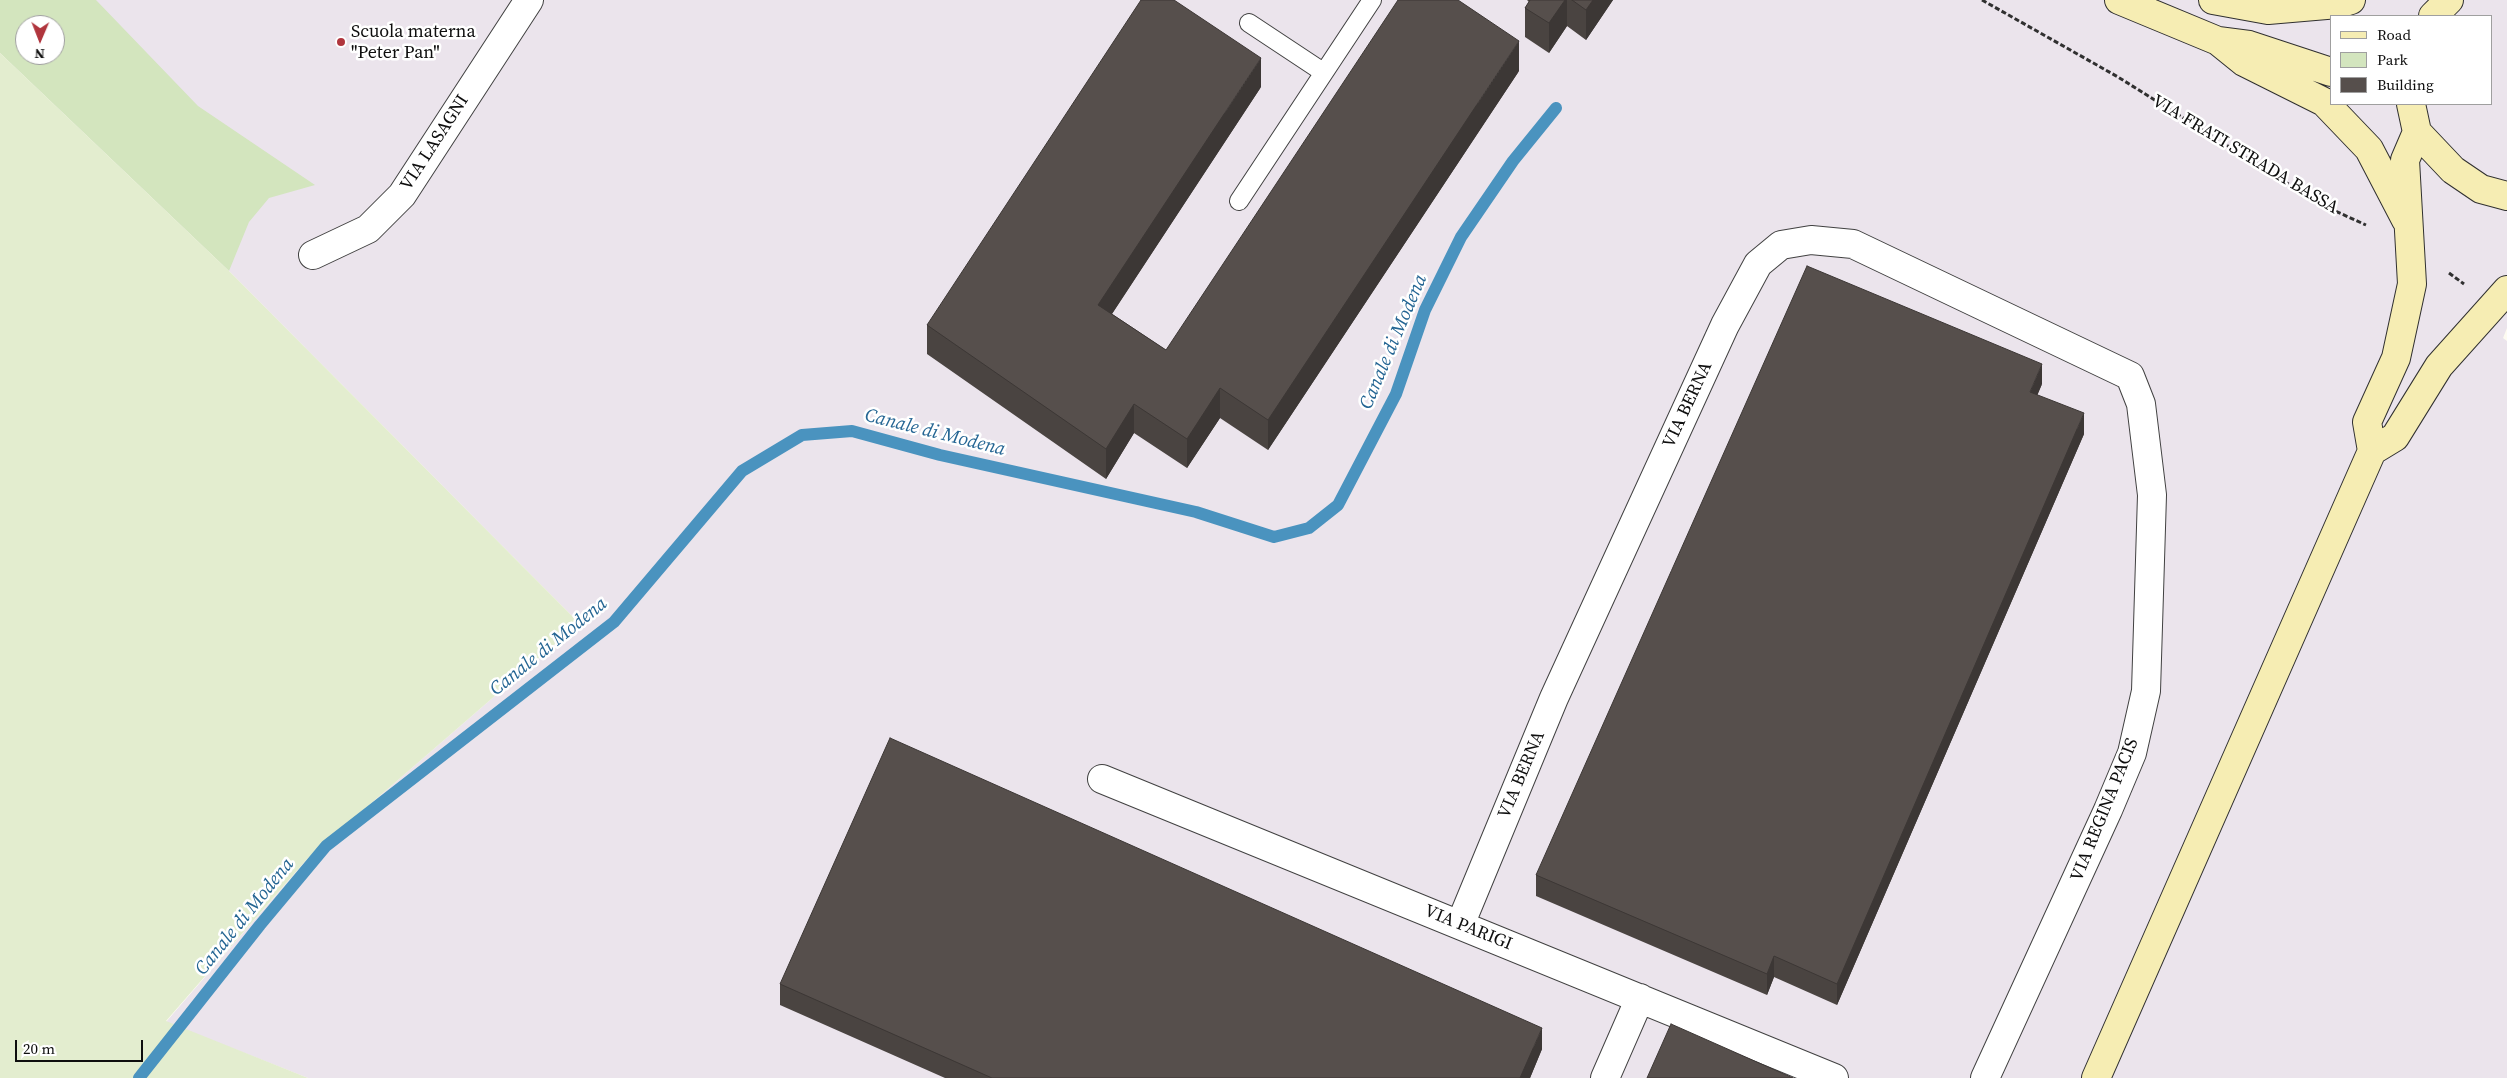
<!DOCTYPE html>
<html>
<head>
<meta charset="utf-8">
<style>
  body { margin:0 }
  #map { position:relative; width:2507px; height:1078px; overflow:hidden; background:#fdfbf1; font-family:"Source Serif 4",serif }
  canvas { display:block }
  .legend { position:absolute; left:2330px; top:15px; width:162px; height:90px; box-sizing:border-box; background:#fff; border:1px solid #9f9f9f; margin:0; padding:6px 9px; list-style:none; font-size:15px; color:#0e0e0e }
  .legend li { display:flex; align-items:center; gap:10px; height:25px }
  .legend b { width:25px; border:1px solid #9f9f9f }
  .north { position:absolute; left:15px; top:15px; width:50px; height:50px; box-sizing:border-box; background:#fff; border:1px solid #9f9f9f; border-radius:50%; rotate:181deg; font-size:14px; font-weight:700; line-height:20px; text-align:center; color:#0e0e0e }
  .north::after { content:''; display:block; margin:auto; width:18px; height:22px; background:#b0353d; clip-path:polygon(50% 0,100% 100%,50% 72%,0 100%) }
  .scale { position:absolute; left:15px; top:1040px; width:128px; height:22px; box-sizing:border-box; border:2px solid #0e0e0e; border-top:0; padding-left:6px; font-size:15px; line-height:18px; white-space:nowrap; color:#0e0e0e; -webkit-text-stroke:4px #fff; paint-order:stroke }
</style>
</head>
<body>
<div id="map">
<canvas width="2507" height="1078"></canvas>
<ul class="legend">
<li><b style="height:6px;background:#f6edb3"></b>Road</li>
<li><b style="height:14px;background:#d3e5be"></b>Park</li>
<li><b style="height:14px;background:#564f4c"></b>Building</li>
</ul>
<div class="north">N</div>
<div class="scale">20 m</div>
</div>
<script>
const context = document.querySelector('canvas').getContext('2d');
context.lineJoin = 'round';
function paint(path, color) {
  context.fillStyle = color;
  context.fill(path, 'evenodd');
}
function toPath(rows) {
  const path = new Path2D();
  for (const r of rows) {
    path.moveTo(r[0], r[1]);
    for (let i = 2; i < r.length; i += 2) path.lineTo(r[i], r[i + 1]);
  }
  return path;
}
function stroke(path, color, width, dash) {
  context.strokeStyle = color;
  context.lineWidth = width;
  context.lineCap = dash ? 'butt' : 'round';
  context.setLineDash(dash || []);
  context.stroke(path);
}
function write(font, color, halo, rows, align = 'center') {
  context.font = font + ' "Source Serif 4",serif';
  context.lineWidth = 5;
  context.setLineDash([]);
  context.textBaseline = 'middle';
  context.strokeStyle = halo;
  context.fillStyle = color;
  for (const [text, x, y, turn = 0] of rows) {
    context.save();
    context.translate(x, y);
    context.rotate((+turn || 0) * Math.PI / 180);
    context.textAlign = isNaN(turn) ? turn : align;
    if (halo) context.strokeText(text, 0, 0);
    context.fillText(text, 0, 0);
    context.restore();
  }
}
paint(toPath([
  [0,0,2507,0,2507,328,2503,338,2507,341,2507,1078,308,1078,166,1022,308,858,579,623,229,271,0,53],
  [2331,16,2491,16,2491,104,2331,104],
  [25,25,55,25,55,55,25,55]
]), '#ebe4ec');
paint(toPath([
  [0,0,96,0,198,106,315,185,269,198,249,222,229,271,0,53],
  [25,25,55,25,55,55,25,55]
]), '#d3e5be');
paint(toPath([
  [0,53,229,271,579,623,308,858,166,1021,308,1078,0,1078]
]), '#e3edcf');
stroke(toPath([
  [139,1078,260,925,326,846,614,622,742,471,802,435,852,431,940,455,1196,512,1274,537,1309,528,1338,505,1396,394,1425,310,1461,237,1513,161,1556,108]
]), '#4a93bf', 12);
const lane = toPath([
  [1249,23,1323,72],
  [1239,201,1372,0]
]);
const street = toPath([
  [313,255,368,229,402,195,529,0],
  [1102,779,1834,1078],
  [1460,925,1554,698,1725,325,1758,264,1781,245,1811,240,1853,244,2130,376,2141,404,2152,495,2146,691,2132,753,2108,810,1985,1078],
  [1605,1078,1640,998]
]);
const secondary = toPath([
  [2119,0,2218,41,2249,45,2331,72],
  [2213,0,2268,10,2338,4,2351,0],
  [2433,16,2449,0],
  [2218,41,2244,62,2324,102,2369,149,2406,220],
  [2411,104,2417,132,2453,170,2481,189,2507,196],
  [2372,451,2395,437,2439,366,2507,290],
  [2096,1078,2372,451,2367,422,2396,358,2412,284,2405,160,2417,132]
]);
stroke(lane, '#414141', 20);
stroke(street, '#414141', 30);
stroke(secondary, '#303030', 30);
stroke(toPath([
  [1982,0,2118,77,2322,205,2366,225],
  [2449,273,2464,284]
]), '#303030', 3, [5, 2.5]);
stroke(lane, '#fff', 18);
stroke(street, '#fff', 28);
stroke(secondary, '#f6edb3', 28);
paint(toPath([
  [1527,0,1613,0,1586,40,1567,26,1549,53,1525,37,1525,8,1529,2],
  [1519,71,1268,450,1220,418,1187,468,1134,433,1106,479,927,354,927,325,1261,87,1112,314,1166,350],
  [2042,384,2037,395,2084,434,1837,1005,1774,977,1767,995,1536,896,1536,875],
  [780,984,1542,1049,1530,1078,945,1078,780,1005]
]), '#4a4441');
paint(toPath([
  [1565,0,1567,0,1567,26,1549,53,1549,23],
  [1593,0,1613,0,1586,40,1586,10],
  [1519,41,1519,71,1268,450,1268,420],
  [1261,58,1261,87,1098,335,1098,305],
  [2042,364,2042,384,2030,413,2030,392],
  [1220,388,1220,418,1187,468,1187,439],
  [1134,404,1134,433,1106,479,1106,449],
  [2084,413,2084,434,1837,1005,1837,984],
  [1774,956,1774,977,1767,995,1767,974],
  [1542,1028,1542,1049,1530,1078,1520,1078]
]), '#3c3735');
const building = toPath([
  [1141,0,1174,0,1261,58,1098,305,1166,350,1398,0,1458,0,1519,41,1268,420,1220,388,1187,439,1134,404,1106,449,927,325,1141,0],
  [1530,0,1565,0,1549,23,1525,8,1530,0],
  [1572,0,1593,0,1586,10,1572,0],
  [1807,266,2042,364,2030,392,2084,413,1837,984,1774,956,1767,974,1536,875,1807,266],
  [890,738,1542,1028,1520,1078,992,1078,780,984,890,738],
  [1671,1024,1793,1078,1647,1078,1671,1024]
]);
paint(building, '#564f4c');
stroke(building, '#3c3735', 1);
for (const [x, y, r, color] of [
  [341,42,5,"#b0353d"]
]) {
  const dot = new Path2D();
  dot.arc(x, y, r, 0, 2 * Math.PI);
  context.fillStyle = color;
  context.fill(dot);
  stroke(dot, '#fff', 2);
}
write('18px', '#0e0e0e', '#fff', [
  ["Scuola materna",351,32],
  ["\"Peter Pan\"",351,53]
], 'left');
write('18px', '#0e0e0e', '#fff', [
  ["VIA LASAGNI",435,143,-57],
  ["VIA FRATI STRADA BASSA",2245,155,31],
  ["VIA BERNA",1688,405,-65],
  ["VIA BERNA",1522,775,-67],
  ["VIA REGINA PACIS",2105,810,-68],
  ["VIA PARIGI",1468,928,22]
]);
write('italic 19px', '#246593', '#fff', [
  ["Canale di Modena",1394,342,-67],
  ["Canale di Modena",935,433,14],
  ["Canale di Modena",549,647,-39],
  ["Canale di Modena",245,917,-51]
]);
</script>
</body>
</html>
